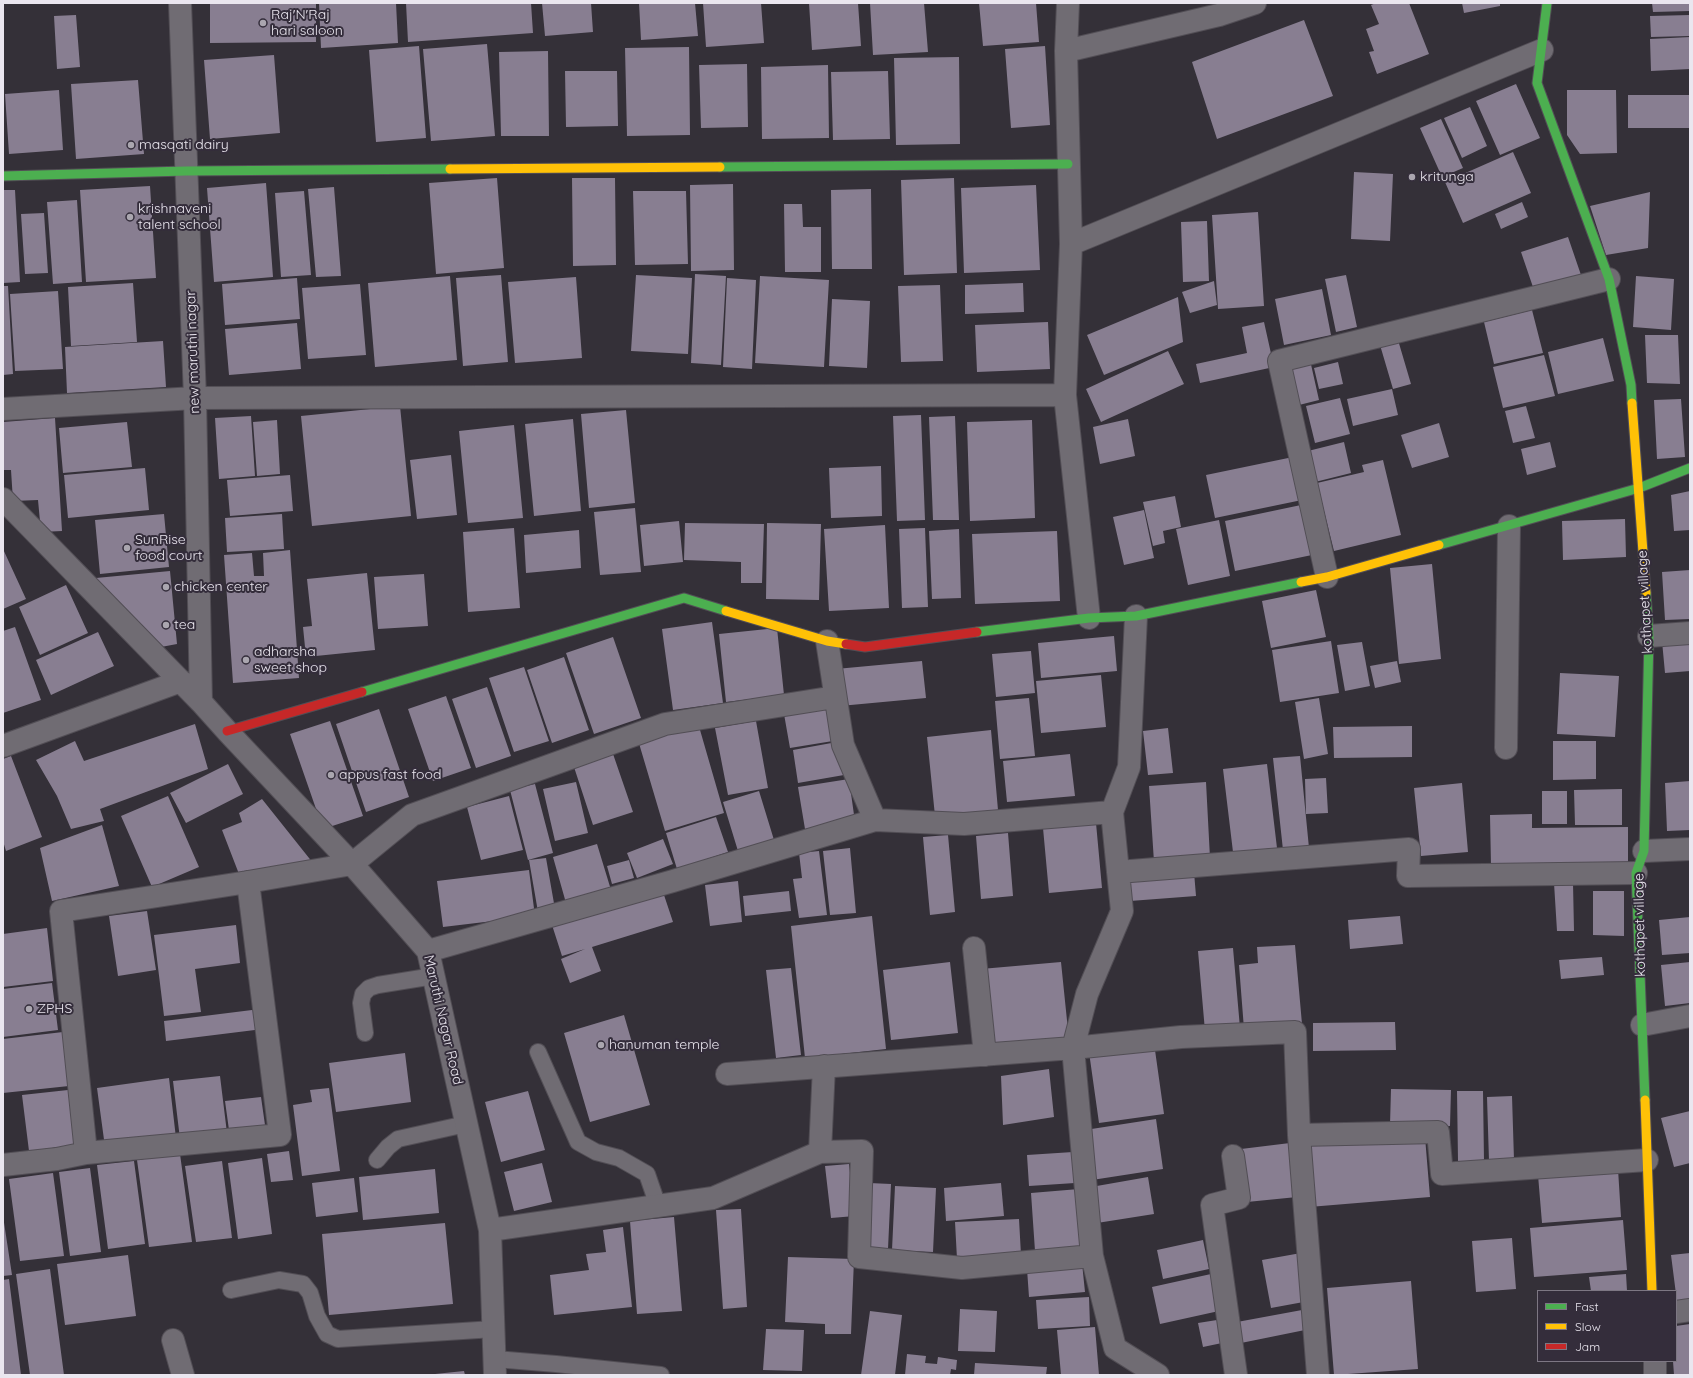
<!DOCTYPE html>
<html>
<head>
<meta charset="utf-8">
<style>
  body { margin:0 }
  #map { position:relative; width:1693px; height:1378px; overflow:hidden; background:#343038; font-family:Quicksand,sans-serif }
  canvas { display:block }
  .frame { position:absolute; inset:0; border:4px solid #eae6ef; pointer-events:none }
  .legend { position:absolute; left:1537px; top:1290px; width:140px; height:72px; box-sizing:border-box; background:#342d3b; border:1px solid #7d7783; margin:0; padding:5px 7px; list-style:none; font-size:12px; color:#eae6ef }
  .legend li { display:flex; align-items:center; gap:8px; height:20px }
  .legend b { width:20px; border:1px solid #7d7783 }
</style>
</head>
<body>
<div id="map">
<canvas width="1693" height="1378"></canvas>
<div class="frame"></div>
<ul class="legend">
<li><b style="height:5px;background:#4caf50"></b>Fast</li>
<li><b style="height:5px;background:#ffc107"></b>Slow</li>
<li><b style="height:5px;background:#c62828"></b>Jam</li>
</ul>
</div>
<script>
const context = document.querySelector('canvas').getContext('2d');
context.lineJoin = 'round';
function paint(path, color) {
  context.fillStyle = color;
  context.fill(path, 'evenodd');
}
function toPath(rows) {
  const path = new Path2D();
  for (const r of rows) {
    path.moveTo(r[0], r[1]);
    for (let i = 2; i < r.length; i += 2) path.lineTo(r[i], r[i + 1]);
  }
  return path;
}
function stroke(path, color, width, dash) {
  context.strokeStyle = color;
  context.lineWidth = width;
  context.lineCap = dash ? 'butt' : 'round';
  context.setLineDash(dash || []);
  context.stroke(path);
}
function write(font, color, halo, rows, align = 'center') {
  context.font = font + ' Quicksand,sans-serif';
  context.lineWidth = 4;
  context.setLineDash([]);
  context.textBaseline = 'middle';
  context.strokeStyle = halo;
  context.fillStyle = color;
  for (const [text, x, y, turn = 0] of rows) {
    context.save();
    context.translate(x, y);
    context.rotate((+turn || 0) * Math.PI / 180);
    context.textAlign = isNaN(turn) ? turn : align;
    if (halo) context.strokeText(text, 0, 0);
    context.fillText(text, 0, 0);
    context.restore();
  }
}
paint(toPath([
  [210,3,316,3,316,42,210,43],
  [319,3,396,3,398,43,321,48],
  [406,3,531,3,533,33,408,42],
  [542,3,591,3,593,32,545,36],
  [639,3,695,3,698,36,641,40],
  [703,3,761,3,764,43,706,47],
  [809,3,858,3,861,46,812,50],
  [870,3,924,3,928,52,873,55],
  [979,3,1036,3,1039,42,983,46],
  [1376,3,1409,3,1429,54,1377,74,1369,52,1374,51,1366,29,1379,24,1371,5],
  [1462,3,1500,3,1500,6,1464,13],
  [1652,3,1690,3,1690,11,1653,12],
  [76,15,80,67,57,69,54,16],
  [1690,15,1690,36,1651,37,1650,16],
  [1304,20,1333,96,1217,139,1192,62],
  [1690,37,1690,69,1651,71,1650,39],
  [487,44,495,136,431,141,423,49],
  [419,46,426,138,376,142,369,50],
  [1045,46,1050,125,1011,128,1005,49],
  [689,47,690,135,627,136,625,48],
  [548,51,549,136,501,136,499,52],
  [274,55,280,133,210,139,204,60],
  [959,57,960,144,896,145,894,58],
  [747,64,748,127,701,128,699,65],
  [828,65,829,138,762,139,761,67],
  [565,71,617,71,618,126,566,127],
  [888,71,890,139,833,140,831,72],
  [138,80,144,154,76,159,71,84],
  [1516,84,1540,138,1500,155,1476,101],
  [59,90,63,150,9,154,5,94],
  [1567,90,1616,90,1617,153,1580,154,1567,135],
  [1628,95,1690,95,1690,128,1628,128],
  [1470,107,1487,146,1462,158,1444,118],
  [1441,119,1463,168,1442,177,1420,128],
  [1513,152,1531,193,1463,223,1445,182],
  [1354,172,1393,174,1390,241,1351,239],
  [497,178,504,268,436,274,429,183],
  [572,178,615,178,616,265,573,266],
  [954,178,957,273,904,275,901,180],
  [266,183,273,277,214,282,207,188],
  [733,184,734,270,691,271,690,185],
  [1036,185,1040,270,964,273,961,188],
  [150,186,156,278,86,282,80,190],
  [334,187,341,276,316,277,308,189],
  [871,189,872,269,832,269,831,190],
  [3,190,15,190,20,282,3,283],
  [304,191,311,275,281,277,275,193],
  [633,191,686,191,688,264,635,265],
  [1650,192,1648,248,1606,255,1590,206],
  [77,200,82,282,53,284,47,202],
  [1522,202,1528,217,1501,229,1495,214],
  [784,204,802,204,803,227,821,227,821,272,785,272],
  [1258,212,1264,306,1218,309,1212,215],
  [44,213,48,273,25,274,21,214],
  [1207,221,1209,281,1183,282,1181,222],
  [1568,237,1581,275,1534,290,1521,252],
  [695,274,726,276,721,365,691,363],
  [501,275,508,362,463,366,456,278],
  [636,275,692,278,688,354,631,351],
  [1346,275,1357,327,1336,332,1325,279],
  [450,276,457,360,375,367,368,283],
  [760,276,829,280,824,367,755,363],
  [1636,276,1674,279,1671,330,1633,327],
  [576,277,582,358,515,363,508,282],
  [297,278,300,319,225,325,222,284],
  [727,278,756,280,752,369,723,367],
  [1214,281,1217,305,1190,313,1182,292],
  [133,283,137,342,71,346,68,287],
  [1023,283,1024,312,965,314,965,285],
  [360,284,366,355,308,359,302,288],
  [940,285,943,361,901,362,898,286],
  [3,286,8,286,13,374,3,375],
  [1322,289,1331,335,1284,345,1275,299],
  [58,291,63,369,15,371,10,294],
  [1178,297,1183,342,1104,375,1087,335],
  [832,299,870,301,867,368,829,366],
  [1532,310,1543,353,1494,364,1484,322],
  [1048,322,1050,369,977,372,975,325],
  [1264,322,1274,367,1200,383,1196,364,1247,353,1242,327],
  [297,323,301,369,229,375,225,329],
  [1645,335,1678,335,1680,384,1647,383],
  [1603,338,1614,381,1558,394,1548,352],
  [1398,340,1411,384,1393,389,1380,345],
  [163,341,166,387,67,393,65,347],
  [1168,351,1184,384,1101,422,1086,389],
  [1544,355,1555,396,1503,408,1493,367],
  [1310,360,1319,400,1299,405,1290,365],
  [1338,362,1343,384,1319,389,1314,368],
  [1392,389,1398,415,1353,426,1347,399],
  [1340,398,1350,434,1315,443,1306,406],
  [1681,399,1685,457,1657,459,1654,400],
  [400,406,411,516,312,526,301,416],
  [1526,406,1535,438,1513,443,1505,411],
  [626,410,635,503,589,508,581,414],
  [921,415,925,520,897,521,893,416],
  [251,416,255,476,219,479,215,418],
  [955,416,959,520,933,520,929,417],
  [55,418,62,531,41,532,38,500,13,501,11,470,3,470,3,422],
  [573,419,581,511,534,516,525,424],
  [1128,419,1135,456,1100,464,1093,427],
  [277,420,280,474,257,476,253,422],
  [1032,420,1035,518,970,521,967,422],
  [127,422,132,467,63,473,59,428],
  [1439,423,1449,457,1412,468,1401,435],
  [514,425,523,518,468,523,459,431],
  [1344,442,1351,473,1315,482,1308,451],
  [1550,442,1556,467,1527,475,1521,449],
  [451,455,457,515,417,519,410,460],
  [1293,457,1302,500,1215,518,1206,475],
  [1383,460,1401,535,1334,551,1317,483,1364,472,1362,465],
  [881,466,882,516,831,518,829,468],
  [145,468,149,510,68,518,64,475],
  [290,475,293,511,230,516,227,480],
  [1690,491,1690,530,1674,531,1671,495],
  [1175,496,1181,527,1163,531,1165,543,1153,546,1143,502],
  [1301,505,1312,555,1235,571,1225,521],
  [635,508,641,572,600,575,594,512],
  [1144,510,1154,558,1124,565,1113,517],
  [164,514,169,567,100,574,95,520],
  [282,514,284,549,227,552,225,518],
  [1625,519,1626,557,1563,560,1562,521],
  [1219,520,1230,576,1188,585,1176,529],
  [679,521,683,562,644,566,640,525],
  [685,523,764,524,762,583,741,583,741,562,684,560],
  [767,523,821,524,819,600,766,599],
  [885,525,889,608,829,611,824,529],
  [514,528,520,608,468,612,463,532],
  [925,528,928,607,902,608,899,529],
  [959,529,961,598,932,599,929,531],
  [579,530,581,568,526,573,524,535],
  [1057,531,1060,601,975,604,972,534],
  [3,549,26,599,3,609],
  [290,550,299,678,233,683,224,555,252,553,254,576,264,576,263,553],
  [1432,564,1441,659,1399,664,1390,568],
  [1690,570,1690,619,1665,620,1662,572],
  [170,571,177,644,161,647,96,578],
  [367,573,375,650,306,657,303,627,312,626,307,579],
  [424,574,428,626,378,629,374,577],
  [66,585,88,633,40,655,19,607],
  [1316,590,1326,637,1271,648,1262,601],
  [712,622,723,703,673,710,662,629],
  [15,627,41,700,3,713,3,631],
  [777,628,784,695,726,702,719,634],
  [98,632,114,666,51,695,36,660],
  [1114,636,1117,671,1041,678,1038,643],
  [613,637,641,718,594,734,566,653],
  [1690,638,1690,671,1665,673,1662,641],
  [1331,641,1339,693,1280,702,1272,650],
  [1362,642,1370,686,1345,691,1337,645],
  [1031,651,1035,693,996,697,992,654],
  [564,657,589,730,552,743,527,670],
  [922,661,926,698,840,706,836,669],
  [1397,661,1401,682,1375,688,1370,666],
  [524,667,549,741,514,752,489,678],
  [1560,673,1619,676,1615,737,1557,734],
  [1101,675,1106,727,1041,733,1036,681],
  [487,687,511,756,476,768,452,699],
  [446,696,471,768,433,781,408,709],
  [1029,698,1035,756,1000,759,995,701],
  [1319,698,1328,754,1304,759,1295,702],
  [834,706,839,740,790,748,784,714],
  [379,709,409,797,366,812,336,724],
  [330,721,363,816,323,829,290,734],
  [756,721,768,788,728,795,715,728],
  [698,723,724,813,665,831,638,740],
  [195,724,208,769,100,809,104,821,71,829,57,796,36,760,75,741,84,761],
  [1412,726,1412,757,1334,758,1333,727],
  [1168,728,1173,773,1148,775,1143,731],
  [991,730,998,810,935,816,927,737],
  [1553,741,1596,741,1596,779,1553,780],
  [837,742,844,775,798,783,793,750],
  [612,751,633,812,593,825,573,764],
  [1070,754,1075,796,1007,802,1003,761],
  [11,756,42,837,6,851,3,841,3,759],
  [1300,756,1309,848,1283,850,1273,758],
  [228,764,243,794,186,823,170,793],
  [1267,764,1277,848,1233,852,1223,769],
  [1326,778,1328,813,1306,814,1305,779],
  [849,779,855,822,805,829,798,787],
  [1690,781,1690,830,1667,831,1665,783],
  [576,782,588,833,555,841,543,789],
  [1206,782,1210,858,1154,862,1149,786],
  [1462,783,1468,852,1421,856,1414,788],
  [535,784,553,853,528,860,510,790],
  [1622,789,1622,825,1575,825,1574,790],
  [759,791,774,840,738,851,723,802],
  [1542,791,1567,791,1567,824,1542,824],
  [168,796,199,867,152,887,121,816],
  [509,796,523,850,481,860,467,807],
  [262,799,313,863,239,874,222,830,242,822,239,813],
  [1532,814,1532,828,1628,827,1628,865,1491,866,1490,815],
  [716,817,728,852,677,869,666,833],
  [1096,823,1102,888,1049,893,1043,828],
  [102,825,119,886,52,901,40,848],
  [1008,833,1013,896,981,899,976,836],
  [948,835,955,912,930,915,923,837],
  [663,839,673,864,637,878,627,853],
  [597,844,611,890,566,903,553,857],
  [850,848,856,913,830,915,823,851],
  [819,851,827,915,799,918,793,879,802,878,799,853],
  [546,858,555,909,538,912,529,860],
  [629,860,634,878,612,884,607,866],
  [529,870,535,916,443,927,437,881],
  [1194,872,1196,896,1130,901,1128,877],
  [738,881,742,922,710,926,705,885],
  [1554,883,1573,883,1574,931,1557,931],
  [789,891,791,911,745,916,743,896],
  [1593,891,1624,891,1624,936,1593,935],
  [663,892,673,922,592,947,601,971,570,983,561,959,585,949,562,956,552,925],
  [147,911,156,970,118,976,109,916],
  [872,916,886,1049,805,1058,791,926],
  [1400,916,1403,944,1350,949,1348,920],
  [1690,917,1690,953,1662,955,1659,920],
  [236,925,240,963,195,969,201,1012,164,1016,154,935],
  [47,928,53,981,3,987,3,934],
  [1295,945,1302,1024,1244,1029,1239,965,1258,963,1257,947],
  [1233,948,1240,1028,1205,1031,1198,951],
  [1602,957,1604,975,1561,979,1559,960],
  [950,962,958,1033,891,1040,883,970],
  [1061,962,1069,1040,988,1048,981,969],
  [1690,962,1690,1003,1665,1006,1661,965],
  [791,968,801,1055,776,1058,766,970],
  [52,983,58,1030,3,1037,3,989],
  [260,1009,263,1029,166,1041,164,1021],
  [624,1015,650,1105,590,1122,564,1033],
  [1395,1022,1396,1050,1313,1051,1313,1023],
  [63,1032,69,1086,3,1093,3,1039],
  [1154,1043,1164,1114,1099,1123,1089,1052],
  [405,1053,411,1102,336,1112,329,1063],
  [1049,1069,1054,1117,1003,1125,1001,1076],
  [220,1076,227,1133,180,1139,173,1081],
  [169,1078,176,1138,105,1147,97,1088],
  [329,1088,340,1171,302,1176,293,1105,312,1102,310,1090],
  [1391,1089,1451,1090,1450,1126,1390,1125],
  [68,1090,75,1145,29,1151,22,1095],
  [528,1091,545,1150,501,1162,485,1102],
  [1457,1091,1483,1091,1484,1161,1458,1161],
  [1512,1096,1514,1160,1489,1161,1487,1097],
  [261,1097,265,1125,229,1130,225,1101],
  [1690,1111,1690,1163,1674,1167,1661,1118],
  [1156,1119,1163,1169,1092,1180,1085,1130],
  [1425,1137,1430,1197,1309,1207,1304,1146],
  [1290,1143,1297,1197,1247,1202,1241,1149],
  [289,1151,293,1180,271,1182,267,1154],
  [1073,1152,1075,1183,1029,1186,1027,1155],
  [180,1154,192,1242,149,1247,137,1160],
  [262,1158,272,1234,238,1239,228,1163],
  [134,1161,145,1244,108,1249,97,1165],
  [222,1161,232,1238,196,1242,185,1166],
  [542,1163,552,1202,514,1211,504,1172],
  [849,1164,855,1216,831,1218,825,1166],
  [90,1168,101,1252,70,1256,59,1172],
  [435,1169,439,1213,363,1220,359,1177],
  [1618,1169,1621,1217,1542,1223,1538,1175],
  [53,1173,64,1256,20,1261,9,1179],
  [1148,1177,1154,1214,1097,1223,1091,1187],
  [354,1178,358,1212,316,1217,312,1183],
  [869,1183,891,1184,888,1249,866,1248],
  [1001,1183,1004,1216,946,1221,944,1188],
  [895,1186,936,1188,933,1252,892,1250],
  [1079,1189,1083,1248,1035,1251,1031,1193],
  [741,1209,747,1307,723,1309,716,1210],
  [3,1216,12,1275,3,1276],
  [674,1217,682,1311,637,1314,630,1221],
  [1019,1219,1021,1255,957,1259,955,1222],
  [1623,1220,1627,1270,1534,1277,1530,1228],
  [445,1223,453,1304,329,1315,322,1234],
  [623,1227,632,1307,554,1315,550,1275,589,1270,586,1254,606,1252,603,1230],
  [1512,1238,1516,1289,1476,1292,1472,1241],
  [1203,1240,1209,1269,1163,1279,1157,1250],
  [1301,1253,1309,1301,1271,1308,1262,1260],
  [1690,1253,1690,1300,1677,1302,1671,1255],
  [128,1255,136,1316,65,1325,57,1264],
  [788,1257,854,1259,851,1334,825,1334,825,1324,785,1322],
  [1082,1263,1085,1292,1029,1297,1027,1269],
  [50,1269,64,1375,30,1375,16,1274],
  [1211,1274,1219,1311,1160,1324,1152,1287],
  [1626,1274,1627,1291,1591,1291,1589,1277],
  [9,1279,21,1375,3,1375,3,1280],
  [1411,1281,1418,1369,1334,1375,1327,1288],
  [1089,1297,1090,1326,1038,1329,1036,1300],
  [960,1309,997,1311,995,1352,958,1351],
  [1302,1310,1305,1330,1241,1343,1237,1322],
  [870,1311,902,1315,895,1375,861,1375],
  [1217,1320,1222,1343,1203,1347,1198,1323],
  [1690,1324,1690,1375,1674,1375,1673,1361,1676,1361,1676,1326],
  [1095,1327,1099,1375,1061,1375,1057,1330],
  [766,1329,804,1330,802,1371,763,1370],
  [907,1354,926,1356,925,1363,937,1364,938,1357,957,1360,956,1370,951,1369,950,1375,905,1375],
  [975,1363,1047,1367,1046,1375,974,1375],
  [464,1371,465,1375,436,1375,435,1374]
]), '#887e91');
const lane = toPath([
  [365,1033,361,1003,363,994,369,988,378,985,434,976],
  [538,1052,578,1142,596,1152,619,1158,647,1174,658,1206],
  [377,1160,388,1147,398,1139,466,1124],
  [231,1290,279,1280,303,1284,310,1293,317,1316,327,1334,338,1339,494,1329],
  [495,1359,556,1364,661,1375]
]);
const street = toPath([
  [180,3,195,398,201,702],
  [1068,3,1066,51,1071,244,1065,395,1089,618],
  [1066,51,1219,15,1255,3],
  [1071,244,1542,50],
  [3,409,195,398,1065,395],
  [3,499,201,702,227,731,352,864,428,951,490,1230,495,1375],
  [1327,577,1279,361,1609,279],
  [1649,636,1690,633],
  [827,641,843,745,875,820],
  [3,746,181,681],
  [1506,748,1509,526],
  [1112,812,1122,911,1087,994,1073,1048,1092,1256,1115,1348,1158,1375],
  [1644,851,1690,849],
  [1118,872,1409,849,1408,876,1636,873],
  [974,948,985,1055],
  [428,951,673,881,875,820,964,824,1112,812,1129,767,1136,616],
  [1642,1025,1690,1016],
  [727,1074,1073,1048,1181,1037,1295,1032,1299,1135,1318,1375],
  [1299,1135,1438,1132,1442,1174,1647,1160],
  [820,1152,862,1151,859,1257,962,1268,1092,1256],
  [86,1153,61,911,248,882,352,864,412,815,665,724,835,697],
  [1233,1156,1239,1198,1212,1205,1236,1375],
  [3,1165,57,1159,86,1153,280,1135,248,882],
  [490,1230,713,1198,820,1152,824,1066],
  [1676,1312,1690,1310],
  [173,1340,183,1375],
  [1655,1361,1655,1375]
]);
const fast = toPath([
  [1547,3,1537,83,1609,279,1631,385,1632,403],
  [720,167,1068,164],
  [3,176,186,171,450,169],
  [1439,545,1639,488,1690,468],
  [977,632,1089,618,1136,616,1301,582],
  [362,692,684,598,726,611],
  [1645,1100,1636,873,1644,851,1649,636,1646,593]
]);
const slow = toPath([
  [450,169,720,167],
  [1632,403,1646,593],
  [1301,582,1327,577,1439,545],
  [726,611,827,641,846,644],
  [1645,1100,1652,1291]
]);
const jam = toPath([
  [846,644,865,647,977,632],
  [227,731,362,692]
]);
stroke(lane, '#524e55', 18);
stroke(street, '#524e55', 24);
stroke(fast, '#524e55', 11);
stroke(slow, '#524e55', 11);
stroke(jam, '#524e55', 11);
stroke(lane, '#706c73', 16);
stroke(street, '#706c73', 22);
stroke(fast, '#4caf50', 9);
stroke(slow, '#ffc107', 9);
stroke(jam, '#c62828', 9);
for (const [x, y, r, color] of [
  [263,23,4,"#aaa6af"],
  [131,145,4,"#aaa6af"],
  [1412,177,4,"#aaa6af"],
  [130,217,4,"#aaa6af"],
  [127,548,4,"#aaa6af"],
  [166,587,4,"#aaa6af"],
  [166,625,4,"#aaa6af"],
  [246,660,4,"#aaa6af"],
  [331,775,4,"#aaa6af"],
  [29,1009,4,"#aaa6af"],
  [601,1045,4,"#aaa6af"]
]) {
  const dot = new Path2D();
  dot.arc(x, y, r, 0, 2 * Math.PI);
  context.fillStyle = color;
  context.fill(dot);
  stroke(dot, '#342d3b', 1.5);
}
write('14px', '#eae6ef', '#342d3b', [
  ["Raj'N'Raj",271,15],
  ["hari saloon",271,31],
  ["masqati dairy",139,145],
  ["kritunga",1420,177],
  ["krishnaveni",138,209],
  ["talent school",138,225],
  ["SunRise",135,540],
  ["food court",135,556],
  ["chicken center",174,587],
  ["tea",174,625],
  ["adharsha",254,652],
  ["sweet shop",254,668],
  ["appus fast food",339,775],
  ["ZPHS",37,1009],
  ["hanuman temple",609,1045]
], 'left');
write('14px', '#eae6ef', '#342d3b', [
  ["new maruthi nagar",193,352,-92],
  ["kothapet village",1645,602,-93],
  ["kothapet village",1640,925,-91],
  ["Maruthi Nagar Road",443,1020,77]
]);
</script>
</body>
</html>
